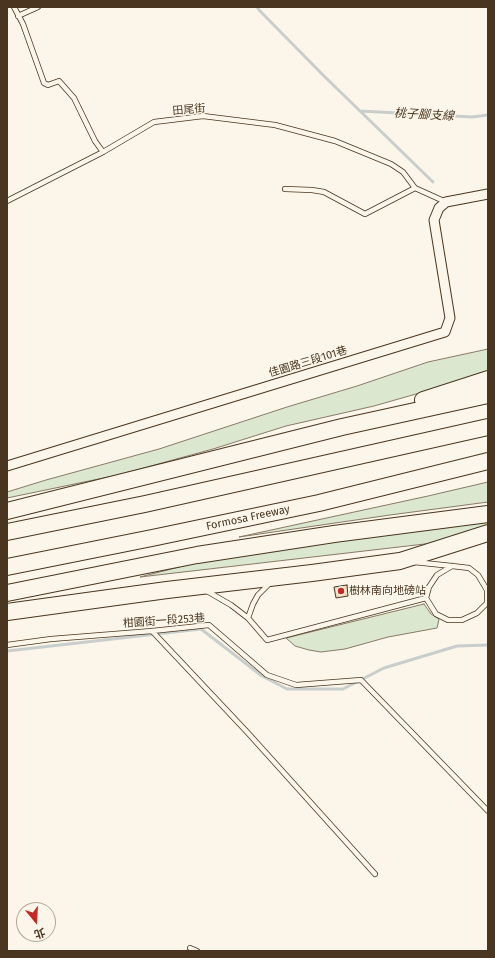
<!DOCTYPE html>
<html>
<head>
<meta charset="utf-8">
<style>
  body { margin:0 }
  #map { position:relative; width:495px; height:958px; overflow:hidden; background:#fbf6e9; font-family:"Fira Sans","Noto Sans TC",sans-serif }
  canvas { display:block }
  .frame { position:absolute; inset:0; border:8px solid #4a3520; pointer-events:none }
  .north { position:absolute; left:16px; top:902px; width:40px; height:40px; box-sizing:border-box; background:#fbf6e9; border:1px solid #b4a999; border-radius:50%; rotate:162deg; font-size:11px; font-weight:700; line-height:16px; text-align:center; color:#4a3520 }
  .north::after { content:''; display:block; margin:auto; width:14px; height:18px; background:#c62828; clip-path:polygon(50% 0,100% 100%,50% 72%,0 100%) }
</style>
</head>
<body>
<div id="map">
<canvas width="495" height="958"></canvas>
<div class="frame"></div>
<div class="north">北</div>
</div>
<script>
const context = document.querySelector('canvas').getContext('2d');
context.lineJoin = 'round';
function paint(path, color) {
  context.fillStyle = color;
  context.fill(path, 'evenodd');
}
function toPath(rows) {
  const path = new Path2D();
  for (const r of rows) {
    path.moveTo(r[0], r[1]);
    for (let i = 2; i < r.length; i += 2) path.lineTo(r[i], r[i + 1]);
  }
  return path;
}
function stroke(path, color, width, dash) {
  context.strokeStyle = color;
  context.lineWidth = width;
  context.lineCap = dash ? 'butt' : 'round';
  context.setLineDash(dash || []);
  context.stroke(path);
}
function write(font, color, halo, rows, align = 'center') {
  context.font = font + ' "Fira Sans","Noto Sans TC",sans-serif';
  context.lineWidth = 3;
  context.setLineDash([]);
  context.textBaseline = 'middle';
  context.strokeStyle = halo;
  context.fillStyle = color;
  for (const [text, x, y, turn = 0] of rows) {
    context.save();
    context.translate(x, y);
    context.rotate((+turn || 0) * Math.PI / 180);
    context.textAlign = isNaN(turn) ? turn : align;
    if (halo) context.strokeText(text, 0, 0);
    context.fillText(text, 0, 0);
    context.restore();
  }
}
const green = toPath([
  [488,349,488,372,437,388,374,406,286,426,213,449,118,475,7,498,7,492,46,480,159,449,287,407,357,386,428,362,488,349],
  [488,482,488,502,390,515,239,537,428,496,488,482],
  [488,520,488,526,442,542,140,577,214,558,488,520],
  [424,604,431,614,439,619,437,628,388,637,345,649,321,652,309,650,295,646,286,638,424,604]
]);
paint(green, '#dce7d0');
stroke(green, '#887966', 1);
stroke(toPath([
  [257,7,259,10,323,75,433,182],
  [360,111,472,117,488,115],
  [7,651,201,629,262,676,287,689,343,689,384,668,457,646,488,645]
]), '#c9cecd', 3);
const building = toPath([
  [347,585,348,596,336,598,334,587,347,585]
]);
paint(building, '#ecdcbc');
stroke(building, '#4a3520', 1);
const lane = toPath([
  [14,7,23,24,44,83,48,85,59,81,74,98,95,141,103,152,154,122,203,116,275,125,335,141,391,164,403,172,415,188,446,202],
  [18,16,38,7],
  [285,189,312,190,324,192,365,214,415,188],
  [7,201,103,152],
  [205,590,231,605,248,618,267,640,426,598,436,614,448,620,462,620,477,613,487,603,487,590,478,575,469,568,452,566,414,562],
  [426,598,429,587,437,575,452,566],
  [248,618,253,604,258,595,270,583],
  [152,631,248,733,375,874],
  [7,645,51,639,152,631,209,625,267,675,296,685,361,680,488,811],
  [190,948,197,951]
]);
const street = toPath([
  [7,466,445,332,450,318,434,220,439,208,446,202,488,194]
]);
const highway = toPath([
  [423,400,488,379],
  [7,511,342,427,488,395],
  [7,532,145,504,488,427],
  [7,567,152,538,319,503,488,461],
  [7,593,197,555,334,534,488,514],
  [7,612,167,590,312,573,400,561,488,533]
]);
stroke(lane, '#4a3520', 6);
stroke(street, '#4a3520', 11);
stroke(highway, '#4a3520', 18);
stroke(lane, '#fbf6e9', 4.5);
stroke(street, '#fbf6e9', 9);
stroke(highway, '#fbf6e9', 16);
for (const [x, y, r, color] of [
  [341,591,4,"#c62828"]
]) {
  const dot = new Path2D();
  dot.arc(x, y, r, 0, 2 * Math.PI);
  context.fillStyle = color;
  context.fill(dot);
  stroke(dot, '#fbf6e9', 1.5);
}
write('11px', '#4a3520', '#fbf6e9', [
  ["田尾街",189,110,-5],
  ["佳園路三段101巷",308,362,-17],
  ["Formosa Freeway",248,518,-12],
  ["柑園街一段253巷",164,621,-4]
]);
write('11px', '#4a3520', '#fbf6e9', [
  ["樹林南向地磅站",349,591]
], 'left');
write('italic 12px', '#4a3520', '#fbf6e9', [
  ["桃子腳支線",424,115,3]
]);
</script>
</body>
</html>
